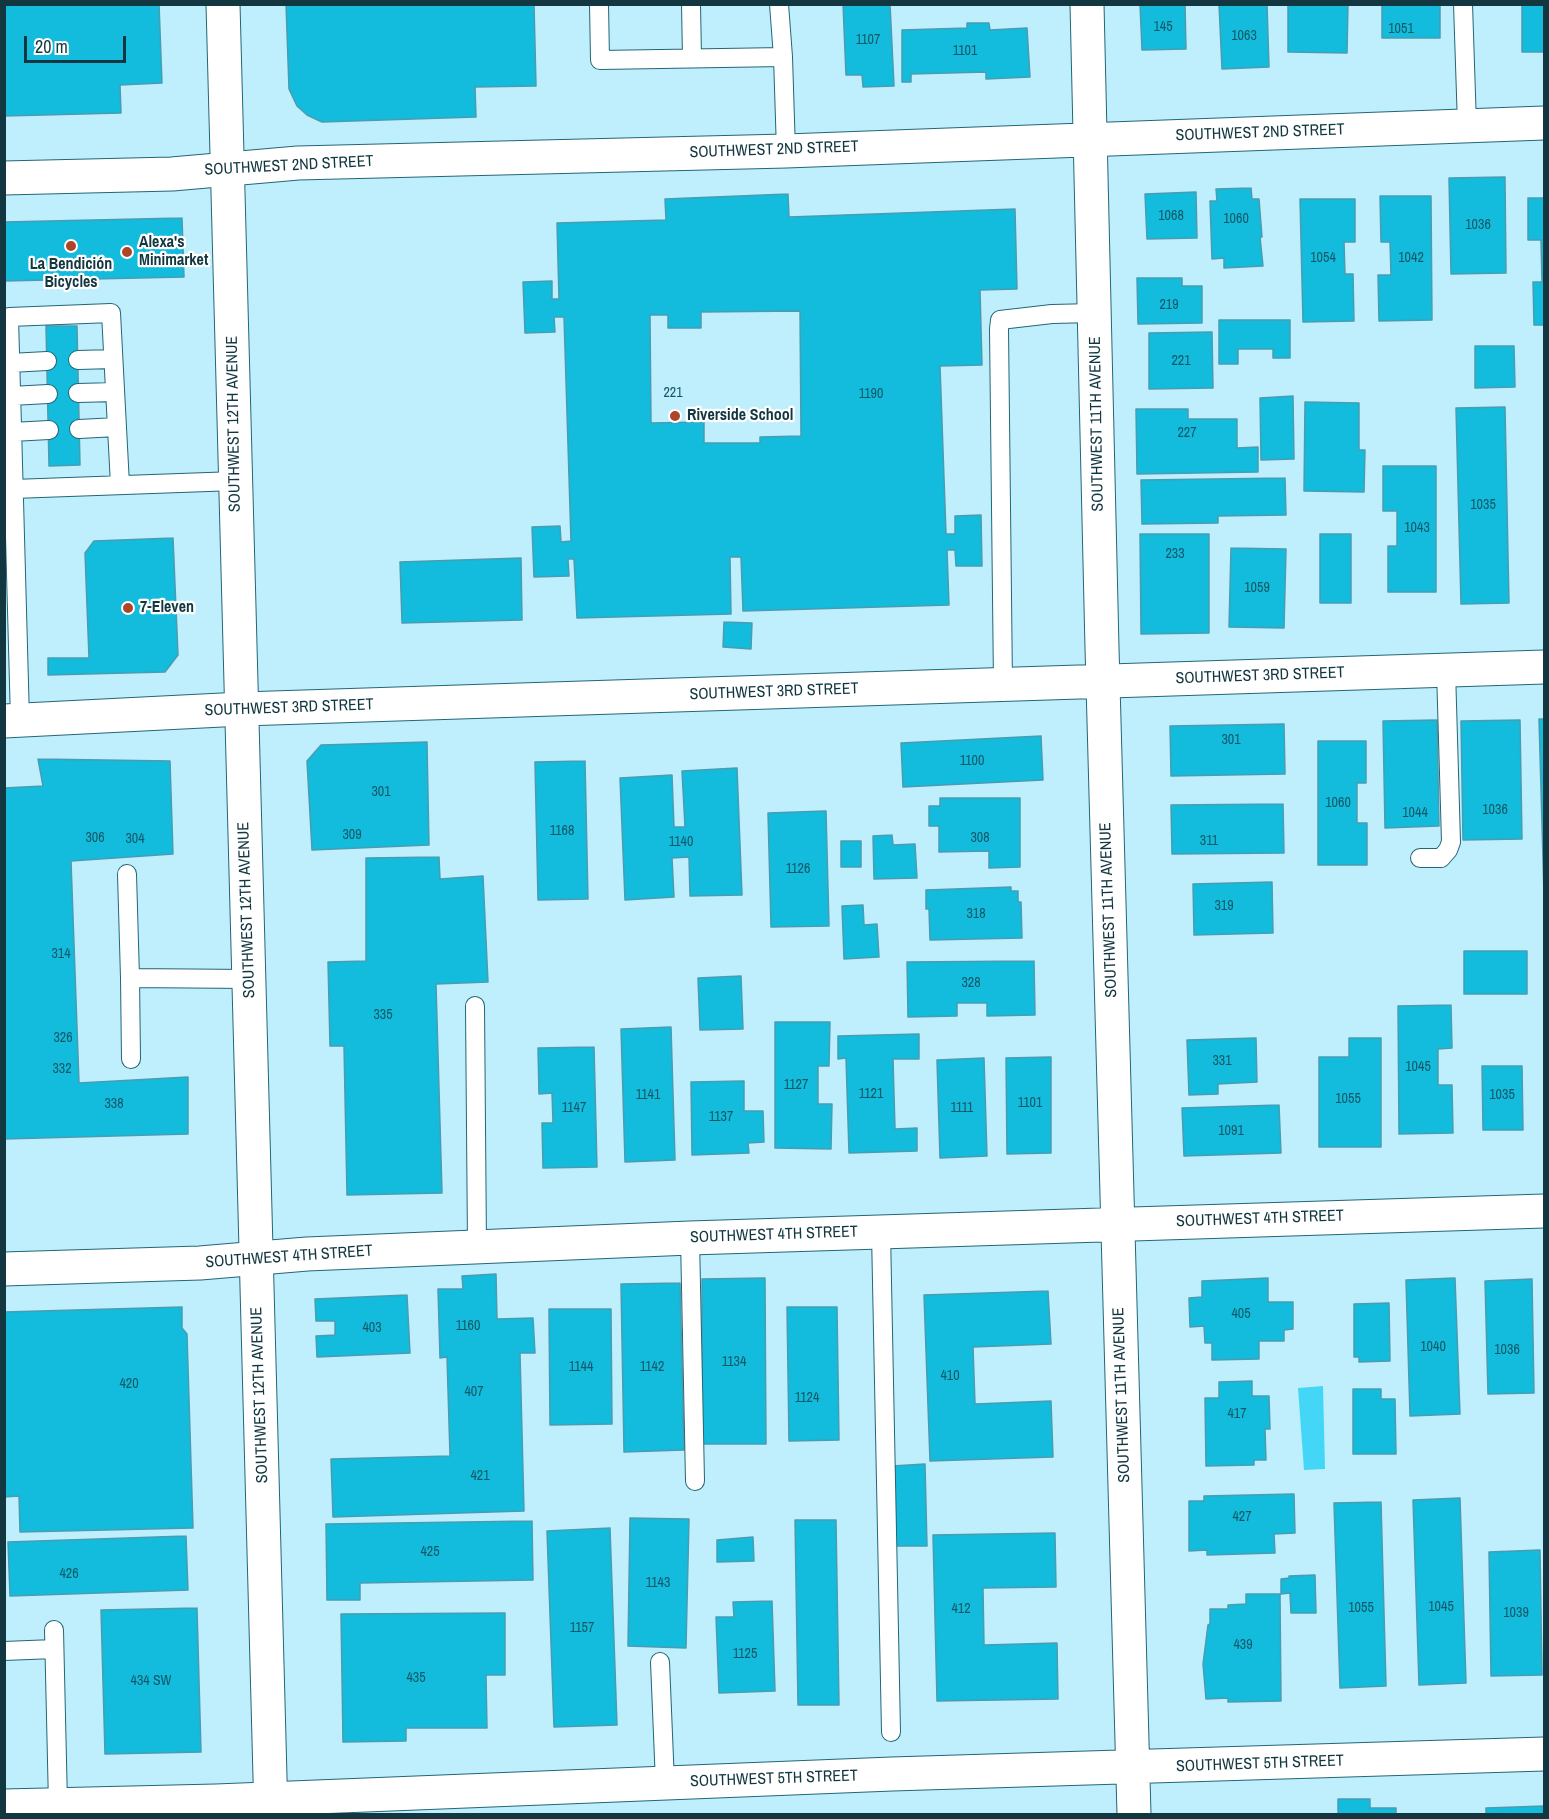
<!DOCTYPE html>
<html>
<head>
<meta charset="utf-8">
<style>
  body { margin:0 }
  #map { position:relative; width:1549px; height:1819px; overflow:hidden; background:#bfeffd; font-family:"Archivo Narrow",sans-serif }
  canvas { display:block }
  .frame { position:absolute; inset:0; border:6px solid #133740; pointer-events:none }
  .scale { position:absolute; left:24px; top:36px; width:102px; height:27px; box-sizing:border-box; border:3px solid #133740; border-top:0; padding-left:8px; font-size:18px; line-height:21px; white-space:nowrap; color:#133740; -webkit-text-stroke:4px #fff; paint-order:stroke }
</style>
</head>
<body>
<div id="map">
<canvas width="1549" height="1819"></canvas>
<div class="frame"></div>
<div class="scale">20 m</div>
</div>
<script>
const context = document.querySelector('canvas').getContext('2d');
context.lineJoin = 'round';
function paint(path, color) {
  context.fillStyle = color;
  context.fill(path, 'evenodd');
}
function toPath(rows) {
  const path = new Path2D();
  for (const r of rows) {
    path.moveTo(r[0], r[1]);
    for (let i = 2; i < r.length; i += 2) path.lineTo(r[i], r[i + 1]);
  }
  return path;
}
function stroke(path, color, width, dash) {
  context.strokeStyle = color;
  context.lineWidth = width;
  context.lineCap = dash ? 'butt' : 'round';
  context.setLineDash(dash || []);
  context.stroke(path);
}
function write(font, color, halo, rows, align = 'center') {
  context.font = font + ' "Archivo Narrow",sans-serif';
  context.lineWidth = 4.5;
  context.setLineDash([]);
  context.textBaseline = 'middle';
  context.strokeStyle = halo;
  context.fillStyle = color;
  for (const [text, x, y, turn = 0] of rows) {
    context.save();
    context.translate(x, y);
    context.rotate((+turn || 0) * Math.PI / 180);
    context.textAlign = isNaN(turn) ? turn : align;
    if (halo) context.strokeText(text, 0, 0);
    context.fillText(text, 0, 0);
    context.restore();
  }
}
paint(toPath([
  [1323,1386,1325,1469,1304,1470,1298,1388]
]), '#44d6f7');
const building = toPath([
  [4,4,159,4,162,83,120,85,121,113,4,116,4,4],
  [286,4,534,4,536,86,475,87,476,117,322,122,307,115,297,106,289,89,286,4],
  [843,4,890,4,894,86,863,87,862,75,846,75,843,4],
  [1140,4,1185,4,1186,49,1142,50,1140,4],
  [1219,4,1267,4,1269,67,1222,69,1219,4],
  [1288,4,1348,4,1347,53,1288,52,1288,4],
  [1382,4,1440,4,1440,38,1382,38,1382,4],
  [1522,4,1544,4,1544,52,1522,52,1522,4],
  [967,23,989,23,990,30,1027,28,1030,77,986,79,986,72,911,74,911,82,902,82,902,30,967,28,967,23],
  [1505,177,1506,273,1451,274,1449,178,1505,177],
  [1251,188,1252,199,1259,199,1262,237,1260,237,1263,266,1224,268,1224,258,1212,259,1210,201,1217,201,1216,189,1251,188],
  [1196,192,1197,238,1147,239,1145,194,1196,192],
  [788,194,789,217,1015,209,1017,289,980,290,982,365,940,366,946,534,955,534,955,516,981,515,982,566,956,566,955,550,947,550,949,605,743,611,741,557,730,557,731,614,577,618,574,559,568,559,569,576,534,577,532,527,560,526,561,542,571,541,564,317,554,317,555,332,525,333,523,282,552,281,552,299,559,299,557,223,666,220,665,199,788,194],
  [800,311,801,436,760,437,760,443,704,443,704,422,651,423,650,315,668,315,668,328,701,328,701,312,800,311],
  [1380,196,1431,196,1432,320,1379,321,1378,275,1391,275,1390,242,1381,242,1380,196],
  [1528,198,1544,198,1544,325,1534,325,1533,282,1542,282,1541,240,1528,240,1528,198],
  [1300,199,1355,199,1355,242,1344,242,1345,274,1353,274,1354,321,1303,322,1300,199],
  [182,218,184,277,4,281,4,222,182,218],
  [1137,278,1182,278,1182,286,1202,286,1202,323,1138,324,1137,278],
  [1219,320,1290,320,1290,358,1273,358,1273,349,1238,349,1238,364,1219,364,1219,320],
  [46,326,77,326,80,465,49,466,46,326],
  [1212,332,1213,388,1149,389,1149,333,1212,332],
  [1475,346,1514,346,1515,387,1475,388,1475,346],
  [1293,396,1294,459,1261,460,1260,398,1293,396],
  [1305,402,1359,403,1359,450,1365,450,1364,492,1304,491,1305,402],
  [1505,407,1509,603,1461,604,1456,408,1505,407],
  [1136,409,1188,409,1188,419,1237,419,1237,448,1258,447,1258,472,1137,474,1136,409],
  [1383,466,1436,466,1436,592,1388,592,1388,546,1397,546,1397,511,1383,511,1383,466],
  [1285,478,1286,515,1218,516,1218,523,1142,524,1141,480,1285,478],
  [1140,534,1209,534,1209,633,1141,634,1140,534],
  [1320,534,1351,534,1351,603,1320,603,1320,534],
  [173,538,178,655,165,672,48,675,48,658,89,658,85,553,94,541,173,538],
  [1231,548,1286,549,1284,628,1229,627,1231,548],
  [521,558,522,620,402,623,400,562,521,558],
  [724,622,752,623,751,649,723,647,724,622],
  [1539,719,1544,719,1544,895,1539,719],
  [1437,720,1439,826,1385,828,1383,721,1437,720],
  [1520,720,1522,839,1463,840,1461,721,1520,720],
  [1284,724,1285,774,1171,776,1170,726,1284,724],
  [1041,736,1043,780,903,787,901,743,1041,736],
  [1318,741,1366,741,1366,783,1357,783,1357,823,1367,823,1367,865,1318,865,1318,741],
  [427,742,429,845,312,850,307,761,321,745,427,742],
  [38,759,170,761,173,854,71,861,79,1083,188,1077,188,1134,4,1139,4,788,43,786,38,759],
  [585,761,588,899,538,900,535,762,585,761],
  [737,768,742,895,690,896,689,857,672,858,674,897,625,900,620,778,672,775,674,827,685,827,682,771,737,768],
  [940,798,1020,798,1020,867,989,868,989,851,939,852,939,826,929,826,929,806,940,806,940,798],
  [1283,804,1284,853,1172,854,1171,805,1283,804],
  [826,811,829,926,771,927,768,813,826,811],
  [892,835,893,845,915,844,917,878,874,879,873,836,892,835],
  [841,841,861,841,861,867,841,867,841,841],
  [439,857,440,879,483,876,488,982,436,984,442,1193,347,1195,344,1046,330,1046,328,962,366,961,366,858,439,857],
  [1272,882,1273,933,1194,935,1193,884,1272,882],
  [1011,887,1011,891,1018,891,1018,902,1021,902,1022,938,930,940,929,909,926,909,926,890,1011,887],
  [863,905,864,925,877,924,879,957,844,959,842,906,863,905],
  [1464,951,1527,951,1527,994,1464,994,1464,951],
  [1034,961,1035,1015,987,1016,987,1003,957,1003,957,1016,908,1017,907,962,1034,961],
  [741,976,743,1029,700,1030,698,978,741,976],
  [1451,1005,1452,1048,1438,1049,1438,1085,1452,1085,1453,1133,1399,1134,1398,1006,1451,1005],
  [775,1022,830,1022,829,1066,818,1066,818,1104,832,1104,831,1149,775,1148,775,1022],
  [671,1027,675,1160,625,1162,621,1029,671,1027],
  [919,1034,919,1059,893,1059,895,1129,917,1128,917,1151,849,1153,846,1058,838,1059,838,1036,919,1034],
  [1256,1038,1257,1082,1218,1084,1218,1094,1189,1095,1187,1040,1256,1038],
  [1349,1038,1381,1038,1381,1147,1319,1147,1319,1057,1349,1057,1349,1038],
  [594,1047,597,1167,543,1168,542,1123,553,1123,552,1093,539,1094,538,1048,594,1047],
  [1051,1057,1051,1153,1007,1154,1006,1058,1051,1057],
  [984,1058,987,1156,940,1158,937,1060,984,1058],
  [1482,1066,1522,1066,1523,1130,1483,1130,1482,1066],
  [744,1081,744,1111,763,1111,764,1142,748,1143,749,1153,692,1155,691,1082,744,1081],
  [1279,1105,1281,1153,1184,1156,1182,1108,1279,1105],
  [496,1274,497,1319,533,1318,535,1353,520,1353,524,1511,333,1517,331,1459,450,1456,447,1357,440,1358,438,1289,463,1289,462,1276,496,1274],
  [765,1278,766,1444,702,1444,702,1279,765,1278],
  [1268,1278,1268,1302,1293,1302,1293,1329,1284,1330,1284,1341,1259,1341,1259,1359,1212,1360,1212,1343,1205,1343,1204,1326,1190,1327,1189,1298,1202,1297,1202,1281,1268,1278],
  [1455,1278,1460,1414,1410,1416,1406,1280,1455,1278],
  [1532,1279,1534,1393,1488,1394,1485,1281,1532,1279],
  [680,1283,684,1450,624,1452,621,1284,680,1283],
  [1048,1291,1051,1344,973,1347,975,1404,1051,1401,1053,1457,930,1461,924,1295,1048,1291],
  [407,1295,410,1353,317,1357,316,1336,335,1335,335,1321,316,1321,315,1299,407,1295],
  [1389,1303,1390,1361,1359,1362,1359,1357,1354,1357,1354,1304,1389,1303],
  [182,1307,182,1328,187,1334,193,1528,20,1532,19,1496,4,1497,4,1312,182,1307],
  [787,1307,837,1307,839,1440,789,1441,787,1307],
  [549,1309,611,1309,612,1424,550,1425,549,1309],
  [1252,1381,1252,1396,1269,1396,1270,1429,1265,1429,1266,1460,1254,1460,1254,1465,1206,1466,1205,1398,1219,1398,1219,1382,1252,1381],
  [1353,1389,1381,1389,1381,1399,1395,1399,1396,1454,1353,1454,1353,1389],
  [925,1464,927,1546,894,1546,892,1466,925,1464],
  [1294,1494,1295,1533,1274,1534,1275,1553,1207,1555,1207,1550,1189,1551,1189,1501,1204,1501,1204,1496,1294,1494],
  [1460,1498,1466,1683,1419,1685,1413,1500,1460,1498],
  [1381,1502,1386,1686,1340,1688,1334,1503,1381,1502],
  [630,1518,689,1519,686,1648,628,1646,630,1518],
  [795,1520,836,1520,839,1705,798,1705,795,1520],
  [532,1521,533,1580,360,1583,360,1600,327,1600,326,1524,532,1521],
  [610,1528,617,1725,554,1727,547,1531,610,1528],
  [1055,1533,1056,1587,983,1588,984,1645,1057,1643,1058,1699,937,1701,933,1535,1055,1533],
  [186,1536,188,1590,10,1596,8,1542,186,1536],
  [753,1537,754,1561,717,1562,717,1540,753,1537],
  [1540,1550,1542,1675,1491,1676,1489,1552,1540,1550],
  [1315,1575,1316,1613,1291,1613,1290,1593,1281,1594,1281,1579,1289,1578,1289,1576,1315,1575],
  [1246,1594,1280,1594,1281,1701,1228,1702,1228,1698,1206,1699,1203,1664,1208,1625,1210,1624,1210,1609,1228,1609,1228,1605,1246,1604,1246,1594],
  [772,1601,775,1691,719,1693,716,1617,734,1617,733,1602,772,1601],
  [197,1608,201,1752,105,1754,101,1610,197,1608],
  [505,1613,505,1675,486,1675,487,1728,406,1728,406,1741,343,1742,341,1614,505,1613],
  [1338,1799,1370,1799,1370,1808,1396,1808,1396,1814,1338,1814,1338,1799],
  [1544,1806,1544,1814,1486,1814,1486,1808,1544,1806]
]);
paint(building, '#13bbdc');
stroke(building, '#489db2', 1.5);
const service = toPath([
  [599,4,600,60,783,57,786,151],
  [691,4,692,58],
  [779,4,783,57],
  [1463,4,1467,125],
  [78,360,113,359],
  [10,363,47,361],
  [78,393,115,392],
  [11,396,48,394],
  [79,429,117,427],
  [12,432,49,430],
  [13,489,236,481],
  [1003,685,999,329,1000,320,1052,314,1094,313],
  [20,720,9,317,111,313,120,485],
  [1420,858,1441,858,1448,850,1451,842,1446,670],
  [127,874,130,978,249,979],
  [130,978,131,1059],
  [475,1006,477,1247],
  [881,1232,891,1732],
  [690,1238,695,1481],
  [54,1630,58,1804],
  [4,1651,54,1649],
  [660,1662,665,1783]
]);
const minor = toPath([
  [1087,4,1102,648,1134,1814],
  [4,178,172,174,298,163,786,151,1544,123],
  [4,721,242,709,1544,667],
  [4,1269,200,1263,307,1254,690,1238,1544,1211],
  [4,1806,216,1801,892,1774,1544,1754]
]);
const secondary = toPath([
  [223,4,271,1814]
]);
stroke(service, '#236676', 20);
stroke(minor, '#236676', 35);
stroke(secondary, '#236676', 35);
stroke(service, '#fff', 18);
stroke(minor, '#fff', 33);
stroke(secondary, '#fff', 33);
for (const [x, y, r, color] of [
  [71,246,6,"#ad4526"],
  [127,252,6,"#ad4526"],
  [675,416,6,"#ad4526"],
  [128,608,6,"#ad4526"]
]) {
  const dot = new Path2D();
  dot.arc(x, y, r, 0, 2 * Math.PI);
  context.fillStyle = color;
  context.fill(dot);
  stroke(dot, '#fff', 2);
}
write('14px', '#135867', null, [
  ["145",1163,27],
  ["1051",1401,29],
  ["1063",1244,36],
  ["1107",868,40],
  ["1101",965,51],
  ["1068",1171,216],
  ["1060",1236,219],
  ["1036",1478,225],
  ["1054",1323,258],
  ["1042",1411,258],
  ["219",1169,305],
  ["221",1181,361],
  ["221",673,393],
  ["1190",871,394],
  ["227",1187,433],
  ["1035",1483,505],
  ["1043",1417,528],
  ["233",1175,554],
  ["1059",1257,588],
  ["301",1231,740],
  ["1100",972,761],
  ["301",381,792],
  ["1060",1338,803],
  ["1036",1495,810],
  ["1044",1415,813],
  ["1168",562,831],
  ["309",352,835],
  ["306",95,838],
  ["308",980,838],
  ["304",135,839],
  ["311",1209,841],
  ["1140",681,842],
  ["1126",798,869],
  ["319",1224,906],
  ["318",976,914],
  ["314",61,954],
  ["328",971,983],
  ["335",383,1015],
  ["326",63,1038],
  ["331",1222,1061],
  ["1045",1418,1067],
  ["332",62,1069],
  ["1127",796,1085],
  ["1121",871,1094],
  ["1141",648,1095],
  ["1035",1502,1095],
  ["1055",1348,1099],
  ["1101",1030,1103],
  ["338",114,1104],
  ["1147",574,1108],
  ["1111",962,1108],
  ["1137",721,1117],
  ["1091",1231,1131],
  ["405",1241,1314],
  ["1160",468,1326],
  ["403",372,1328],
  ["1040",1433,1347],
  ["1036",1507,1350],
  ["1134",734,1362],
  ["1144",581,1367],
  ["1142",652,1367],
  ["410",950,1376],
  ["420",129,1384],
  ["407",474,1392],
  ["1124",807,1398],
  ["417",1237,1414],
  ["421",480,1476],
  ["427",1242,1517],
  ["425",430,1552],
  ["426",69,1574],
  ["1143",658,1583],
  ["1045",1441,1607],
  ["1055",1361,1608],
  ["412",961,1609],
  ["1039",1516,1613],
  ["1157",582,1628],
  ["439",1243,1645],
  ["1125",745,1654],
  ["435",416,1678],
  ["434 SW",151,1681]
]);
write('16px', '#133740', '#fff', [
  ["SOUTHWEST 2ND STREET",1260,133,-2],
  ["SOUTHWEST 2ND STREET",774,150,-2],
  ["SOUTHWEST 2ND STREET",289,166,-3],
  ["SOUTHWEST 12TH AVENUE",234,424,-91],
  ["SOUTHWEST 11TH AVENUE",1097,424,-91],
  ["SOUTHWEST 3RD STREET",1260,676,-2],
  ["SOUTHWEST 3RD STREET",774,692,-2],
  ["SOUTHWEST 3RD STREET",289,708,-2],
  ["SOUTHWEST 12TH AVENUE",247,910,-92],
  ["SOUTHWEST 11TH AVENUE",1109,910,-92],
  ["SOUTHWEST 4TH STREET",1260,1219,-2],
  ["SOUTHWEST 4TH STREET",774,1235,-2],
  ["SOUTHWEST 4TH STREET",289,1257,-4],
  ["SOUTHWEST 12TH AVENUE",260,1395,-92],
  ["SOUTHWEST 11TH AVENUE",1122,1395,-92],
  ["SOUTHWEST 5TH STREET",1260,1764,-2],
  ["SOUTHWEST 5TH STREET",774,1779,-2]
]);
write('bold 16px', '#133740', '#fff', [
  ["Alexa's",139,243],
  ["Minimarket",139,261],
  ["La Bendición",71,265,"center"],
  ["Bicycles",71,283,"center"],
  ["Riverside School",687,416],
  ["7-Eleven",140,608]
], 'left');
</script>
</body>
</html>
